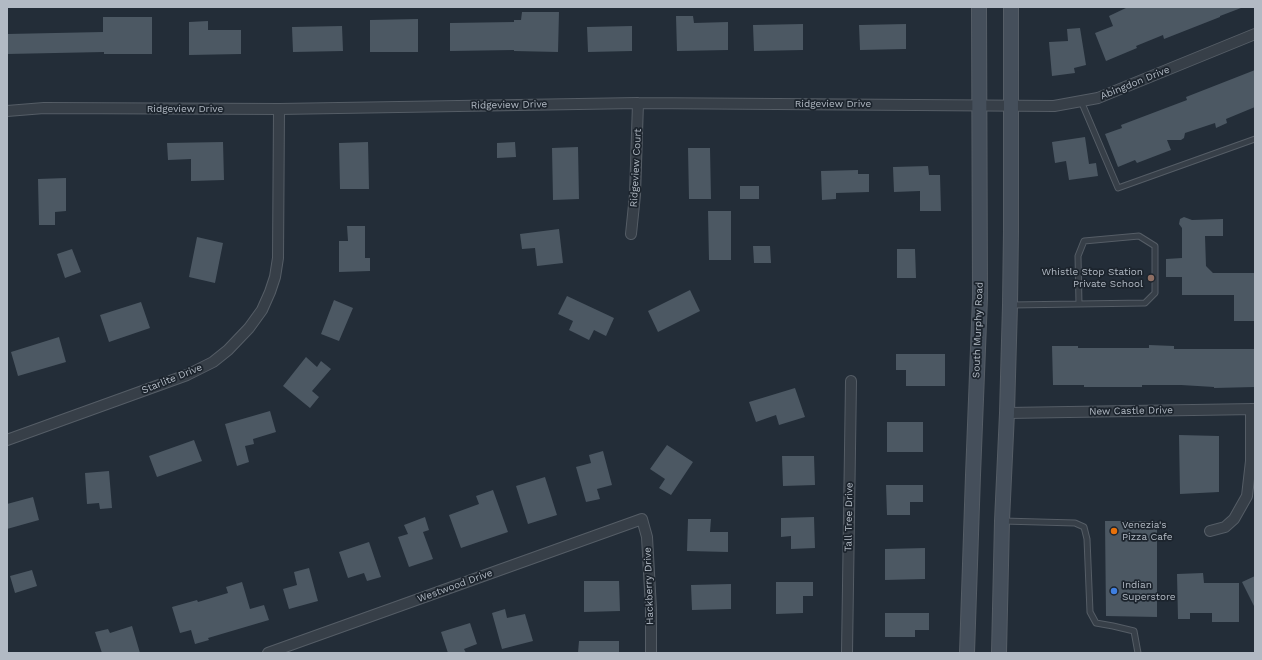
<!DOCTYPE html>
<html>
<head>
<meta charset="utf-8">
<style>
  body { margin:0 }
  #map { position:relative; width:1262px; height:660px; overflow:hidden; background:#232d38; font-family:"Work Sans",sans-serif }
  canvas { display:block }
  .frame { position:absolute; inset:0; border:8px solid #b2bac4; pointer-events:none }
</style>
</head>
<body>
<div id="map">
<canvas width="1262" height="660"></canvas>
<div class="frame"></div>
</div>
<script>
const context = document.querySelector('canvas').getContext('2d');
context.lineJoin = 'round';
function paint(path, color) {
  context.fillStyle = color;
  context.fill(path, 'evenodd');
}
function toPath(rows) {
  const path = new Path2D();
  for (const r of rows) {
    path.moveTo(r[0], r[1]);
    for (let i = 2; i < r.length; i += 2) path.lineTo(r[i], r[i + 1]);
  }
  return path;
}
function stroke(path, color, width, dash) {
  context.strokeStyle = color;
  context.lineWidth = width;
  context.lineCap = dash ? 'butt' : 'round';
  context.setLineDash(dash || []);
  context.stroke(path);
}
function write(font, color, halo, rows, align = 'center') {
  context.font = font + ' "Work Sans",sans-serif';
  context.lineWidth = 3.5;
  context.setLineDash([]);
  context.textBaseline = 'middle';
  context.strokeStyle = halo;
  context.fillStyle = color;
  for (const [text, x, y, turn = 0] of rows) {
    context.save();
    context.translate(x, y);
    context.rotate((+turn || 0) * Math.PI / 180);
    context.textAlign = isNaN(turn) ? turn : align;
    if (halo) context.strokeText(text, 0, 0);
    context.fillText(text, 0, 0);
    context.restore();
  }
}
paint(toPath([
  [1128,7,1241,7,1241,8,1220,16,1220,17,1164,39,1163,35,1136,46,1137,48,1106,61,1095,33,1113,26,1109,16],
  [522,12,559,12,558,52,514,51,514,50,450,51,450,23,514,22,514,20,521,20],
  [676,16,693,16,694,23,728,22,728,50,677,51],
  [103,17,152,17,152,54,104,54,104,52,7,54,7,34,103,32],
  [418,19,418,52,370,52,370,20],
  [208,21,208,30,241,30,241,54,189,55,189,22],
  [803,24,803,50,754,51,753,25],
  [906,24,906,49,860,50,859,25],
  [342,26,343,51,293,52,292,27],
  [632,26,632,51,588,52,587,27],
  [1080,28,1086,65,1074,68,1075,73,1052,76,1049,42,1068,41,1067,29],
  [1255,70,1255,107,1226,119,1227,123,1216,128,1215,123,1185,133,1184,138,1181,140,1167,140,1171,150,1137,163,1135,160,1118,167,1105,134,1122,128,1121,125,1187,100,1186,97],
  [1085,137,1089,164,1096,163,1098,176,1069,180,1066,161,1055,163,1052,142],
  [223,142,224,180,191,181,191,159,168,160,167,143],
  [368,142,369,189,340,189,339,143],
  [515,142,516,157,497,158,497,143],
  [578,147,579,199,553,200,552,148],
  [688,148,710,148,711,199,689,199],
  [928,166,929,175,940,175,941,211,920,211,920,191,894,192,893,167],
  [858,170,858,174,869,174,869,192,836,193,836,199,822,200,821,171],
  [66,178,66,211,55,212,55,225,39,225,38,179],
  [740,186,759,186,759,199,740,199],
  [708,211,731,211,731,260,709,260],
  [1184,217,1192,220,1223,219,1223,236,1205,236,1206,266,1213,273,1255,273,1255,321,1234,321,1234,295,1182,295,1182,277,1166,277,1166,259,1182,258,1182,228,1179,224,1180,219],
  [347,226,365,226,365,258,370,258,370,271,339,272,339,241,348,241],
  [559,229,563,263,537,266,535,248,522,249,520,234],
  [197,237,223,243,215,283,189,277],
  [753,246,770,246,771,263,754,263],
  [72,249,81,272,65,278,57,254],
  [897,249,915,249,916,278,897,278],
  [690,290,700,311,658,332,648,311],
  [567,296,614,318,606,336,594,330,589,340,569,330,573,321,558,314],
  [334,300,353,308,339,341,321,334],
  [141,302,150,328,109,342,100,315],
  [59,337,66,362,18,376,11,352],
  [1149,345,1174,346,1174,349,1255,349,1255,387,1214,388,1214,387,1181,385,1142,385,1142,387,1084,387,1084,385,1053,385,1052,346,1078,346,1078,348,1149,348],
  [896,354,945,354,945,386,906,386,906,370,896,370],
  [306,357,317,367,321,361,331,369,312,391,319,397,310,408,283,386],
  [795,388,805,417,779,425,776,415,756,422,749,402],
  [270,411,276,432,253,439,254,444,245,446,249,462,237,466,225,424],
  [887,422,923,422,923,452,887,452],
  [1179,435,1219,436,1219,492,1180,494],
  [194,440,202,461,157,477,149,456],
  [667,445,693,462,671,495,659,488,665,479,650,469],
  [603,451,612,485,597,489,600,499,586,502,576,467,591,463,589,455],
  [782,456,814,456,815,485,783,486],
  [109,471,112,508,100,509,99,503,87,504,85,473],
  [545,477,557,515,528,524,516,486],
  [886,485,923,485,923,502,910,502,910,515,887,515],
  [493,490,508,532,461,548,449,515,479,504,476,496],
  [33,497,39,520,7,529,7,504],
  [425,517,429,530,423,532,433,559,409,567,398,537,408,534,404,525],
  [814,517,815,548,791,549,791,536,781,537,781,518],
  [688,519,711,519,710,532,728,532,728,552,687,551],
  [1105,521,1157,521,1157,617,1106,616],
  [369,542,381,577,367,581,364,573,348,578,339,552],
  [925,548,925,579,885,580,885,549],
  [309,568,318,601,289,609,283,589,297,585,294,572],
  [32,570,37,586,15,593,10,576],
  [1203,573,1204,583,1239,583,1239,622,1212,622,1212,613,1190,613,1190,619,1178,619,1177,574],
  [1255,576,1255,608,1242,582],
  [584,581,619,581,620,611,584,612],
  [242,582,250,609,264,605,269,620,208,638,209,640,195,644,191,630,180,633,172,607,197,600,198,602,228,593,226,587],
  [776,582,813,582,813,596,803,596,803,613,776,614],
  [731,584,731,609,692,610,691,585],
  [505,609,507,618,525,614,533,641,502,649,492,613],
  [885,613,929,613,929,630,915,630,915,637,885,637],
  [470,623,477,644,464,649,466,653,448,653,441,632],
  [132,626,140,653,102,653,95,632,108,629,110,633],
  [579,641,619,641,619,653,578,653]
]), '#4c5863');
const lane = toPath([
  [1081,101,1118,188,1255,139],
  [1011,305,1145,303,1155,293,1155,246,1139,236,1084,241,1078,256,1079,304],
  [1003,521,1075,523,1084,527,1087,539,1090,612,1096,623,1113,626,1134,631,1138,653]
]);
const street = toPath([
  [7,111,44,108,279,109,638,103,1054,106,1098,98,1255,34],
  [631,234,635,195,638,103],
  [1007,413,1255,409],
  [7,440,187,375,213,362,228,350,249,328,262,310,270,292,275,277,278,258,279,109],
  [1210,531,1225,527,1234,519,1247,496,1251,461,1251,409],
  [268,653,642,519,647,537,651,609,651,653],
  [847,653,851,381]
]);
const secondary = toPath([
  [967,653,973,475,980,298,979,7],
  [999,653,1002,521,1007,413,1010,305,1011,231,1011,7]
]);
stroke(lane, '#555d66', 7);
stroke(street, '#555d66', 12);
stroke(secondary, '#555d66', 16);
stroke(lane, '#373f48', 5);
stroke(street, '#373f48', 10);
stroke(secondary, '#454f5b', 14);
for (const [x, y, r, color] of [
  [1151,278,4,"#8d6e63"],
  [1114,531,4,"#e8710a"],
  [1114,591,4,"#3f7fe0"]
]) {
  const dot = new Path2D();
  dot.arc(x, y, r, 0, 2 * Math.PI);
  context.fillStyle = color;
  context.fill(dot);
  stroke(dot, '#1c242d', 1.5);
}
write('10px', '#b2bac4', '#1c242d', [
  ["Abingdon Drive",1135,83,-22],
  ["Ridgeview Drive",833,104],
  ["Ridgeview Drive",509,105,-1],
  ["Ridgeview Drive",185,109],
  ["Ridgeview Court",636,168,-87],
  ["South Murphy Road",978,330,-88],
  ["Starlite Drive",172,379,-22],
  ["New Castle Drive",1131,411,-1],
  ["Tall Tree Drive",849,517,-89],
  ["Westwood Drive",455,586,-20],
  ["Hackberry Drive",649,586,-92]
]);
write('10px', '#b2bac4', '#1c242d', [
  ["Whistle Stop Station",1143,272,"right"],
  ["Private School",1143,284,"right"],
  ["Venezia's",1122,525],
  ["Pizza Cafe",1122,537],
  ["Indian",1122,585],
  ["Superstore",1122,597]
], 'left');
</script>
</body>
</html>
